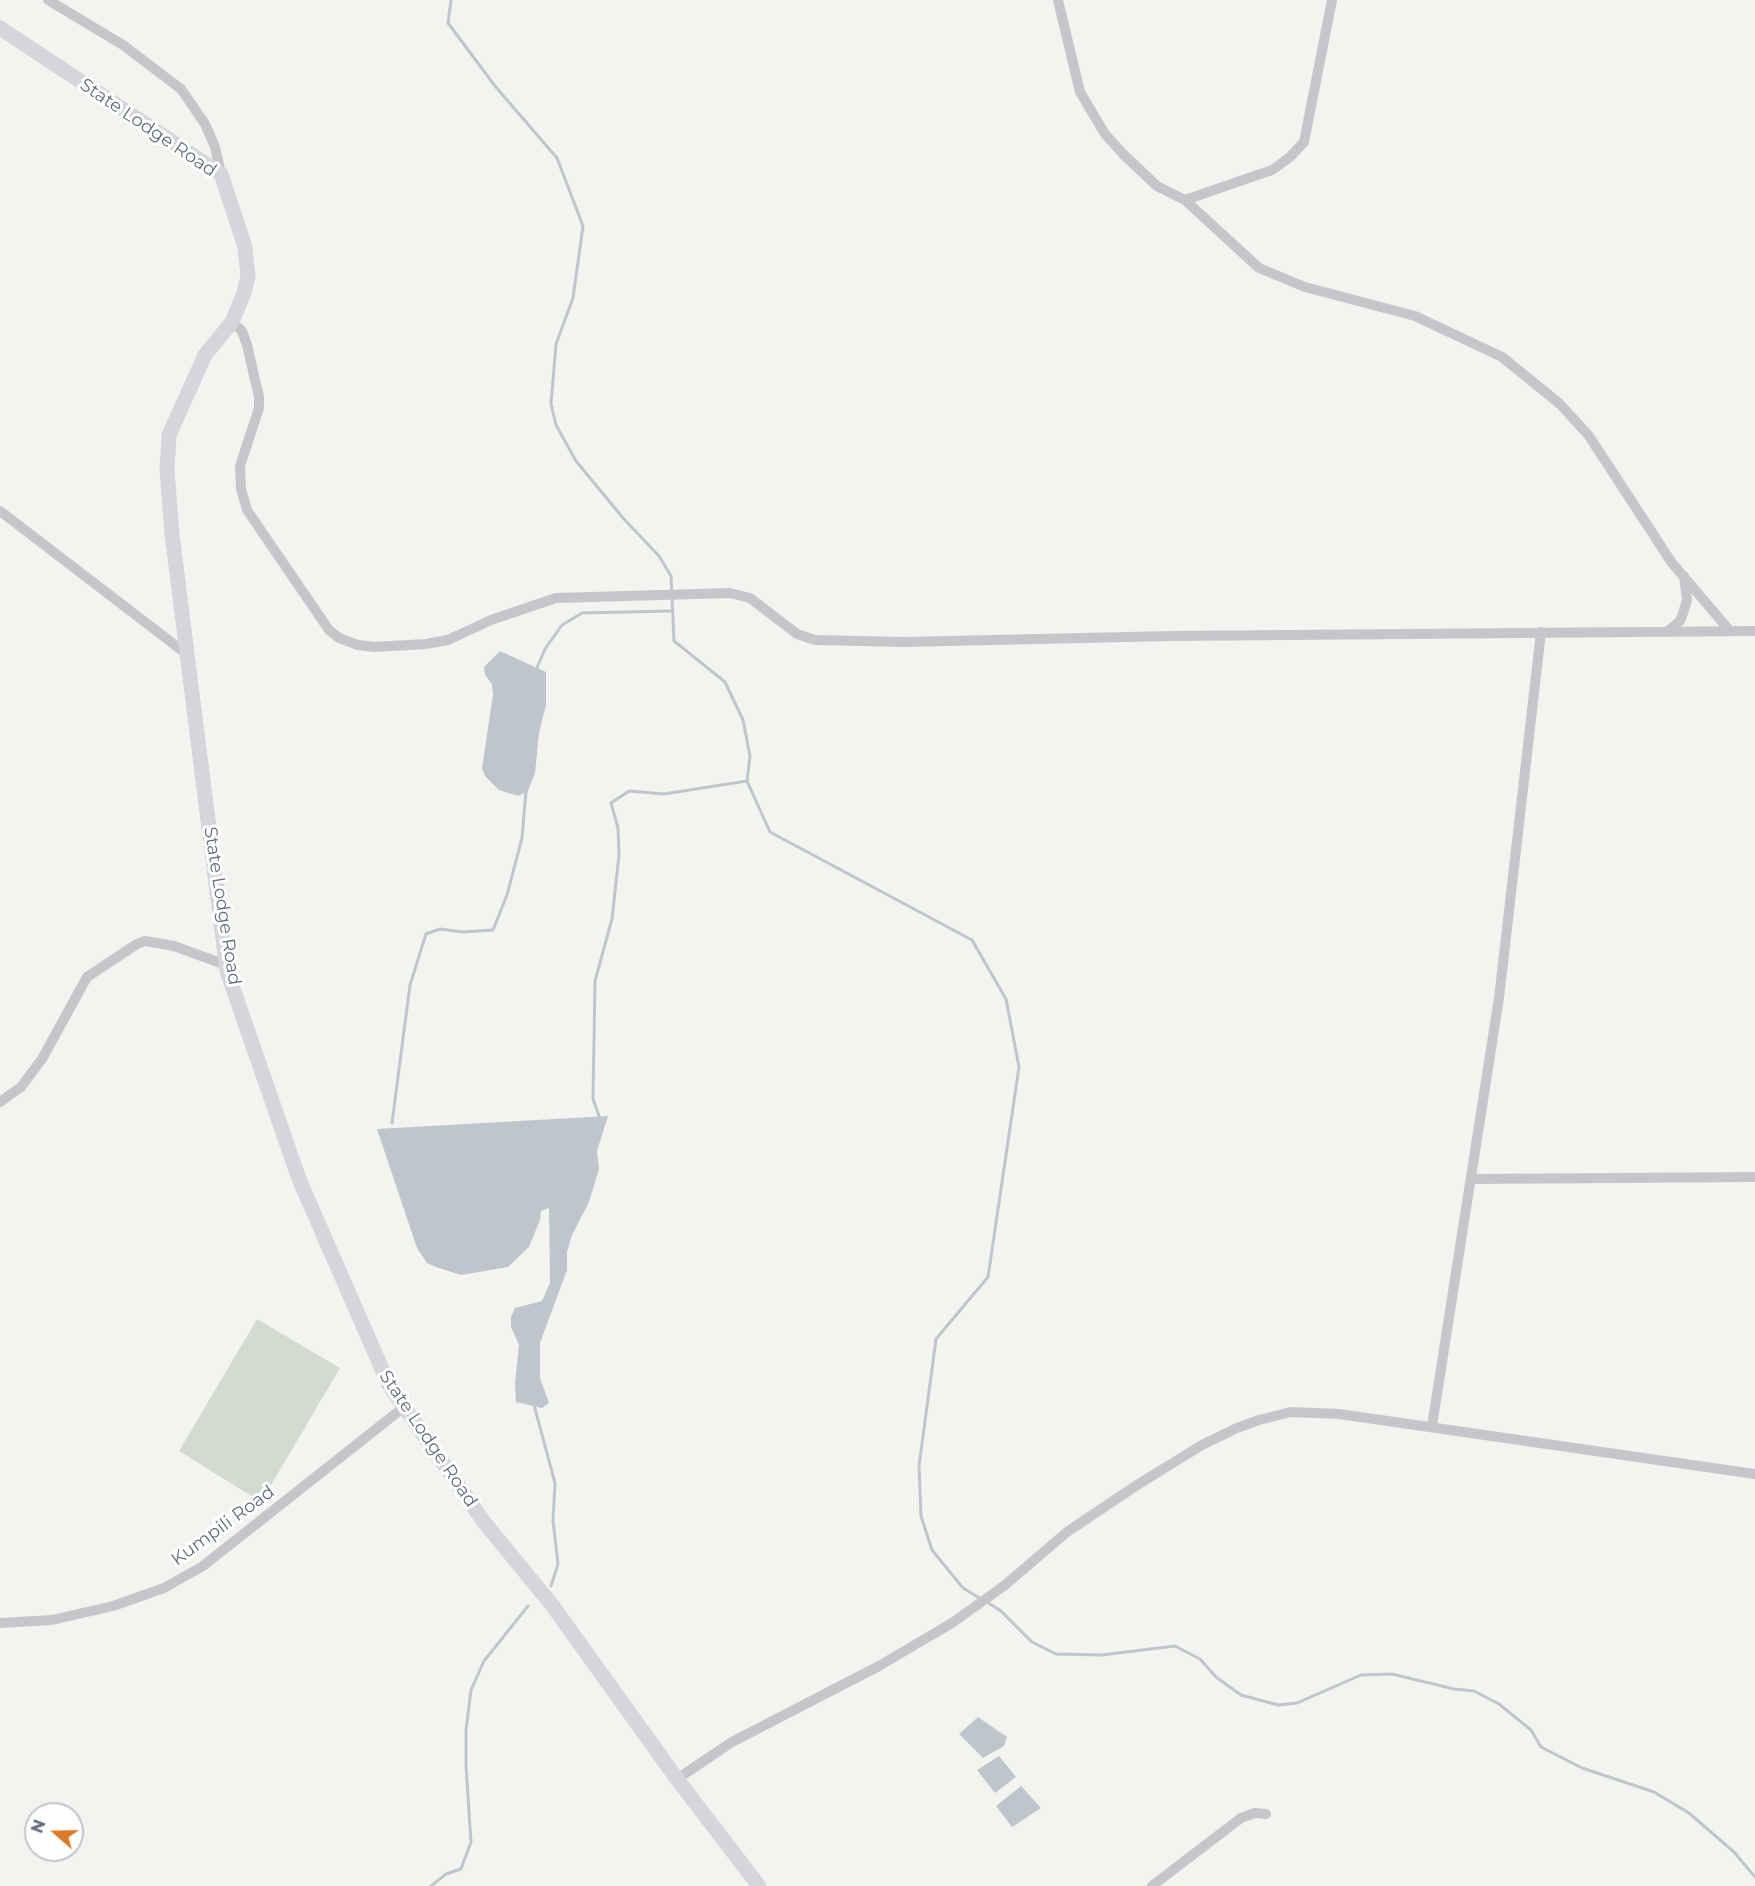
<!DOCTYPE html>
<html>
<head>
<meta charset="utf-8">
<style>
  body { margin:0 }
  #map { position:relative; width:1755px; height:1886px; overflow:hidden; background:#f3f4f0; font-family:Montserrat,sans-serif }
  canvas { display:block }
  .north { position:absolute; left:24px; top:1802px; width:60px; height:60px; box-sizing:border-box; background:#fff; border:2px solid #c1c5cc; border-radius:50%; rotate:290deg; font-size:16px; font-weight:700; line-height:24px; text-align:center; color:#646d80 }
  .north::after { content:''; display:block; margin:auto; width:21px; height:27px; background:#db7b29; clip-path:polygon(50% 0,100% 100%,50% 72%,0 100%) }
</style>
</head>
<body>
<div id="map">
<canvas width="1755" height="1886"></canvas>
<div class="north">N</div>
</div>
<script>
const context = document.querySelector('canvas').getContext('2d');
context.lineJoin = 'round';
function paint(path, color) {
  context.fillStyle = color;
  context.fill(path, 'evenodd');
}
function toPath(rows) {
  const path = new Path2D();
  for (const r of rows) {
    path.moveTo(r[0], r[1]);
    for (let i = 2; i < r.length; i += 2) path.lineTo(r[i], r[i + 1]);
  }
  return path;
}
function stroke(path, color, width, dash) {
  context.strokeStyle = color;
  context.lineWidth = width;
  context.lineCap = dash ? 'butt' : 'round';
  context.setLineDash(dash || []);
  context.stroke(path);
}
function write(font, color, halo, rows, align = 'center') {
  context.font = font + ' Montserrat,sans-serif';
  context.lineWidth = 6;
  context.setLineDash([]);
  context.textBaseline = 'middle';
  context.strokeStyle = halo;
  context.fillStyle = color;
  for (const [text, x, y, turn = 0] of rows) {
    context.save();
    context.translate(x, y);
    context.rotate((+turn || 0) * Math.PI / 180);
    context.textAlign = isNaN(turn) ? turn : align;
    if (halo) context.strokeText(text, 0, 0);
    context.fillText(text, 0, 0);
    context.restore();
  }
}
paint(toPath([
  [257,1319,340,1368,261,1502,179,1451]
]), '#d3dbd1');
paint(toPath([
  [500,651,546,672,546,705,539,733,535,773,528,791,518,796,499,790,485,776,482,768,493,695,492,684,485,675,484,667],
  [608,1116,597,1151,599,1169,589,1202,572,1235,567,1252,567,1270,540,1343,540,1378,549,1403,542,1408,516,1402,515,1383,519,1345,511,1327,511,1317,515,1308,542,1301,550,1283,549,1208,541,1211,540,1220,529,1247,508,1267,461,1275,436,1267,427,1263,417,1248,377,1129],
  [978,1717,1007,1737,1004,1746,983,1758,959,1734],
  [999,1756,1016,1777,995,1793,977,1770],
  [1021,1786,1041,1808,1012,1827,996,1806]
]), '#bfc5cc');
stroke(toPath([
  [451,0,448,23,495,86,557,158,583,226,573,298,556,344,551,404,556,425,576,461,623,518,659,556,671,576,674,641,725,682,743,720,750,756,747,781,664,794,629,791,611,803,618,828,619,855,612,919,595,981,593,1099,599,1116],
  [536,670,545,649,562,625,582,613,670,611],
  [747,781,770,832,972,940,1006,999,1019,1067,988,1277,936,1339,919,1466,921,1516,932,1550,963,1588,981,1599],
  [392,1123,410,985,426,934,440,929,463,932,493,930,507,895,522,838,526,791],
  [534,1405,555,1483,553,1521,558,1564,551,1586],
  [987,1602,1001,1611,1032,1642,1056,1654,1102,1655,1175,1646,1200,1659,1216,1677,1241,1695,1278,1705,1297,1703,1361,1675,1392,1674,1454,1689,1474,1691,1499,1704,1531,1730,1541,1747,1582,1768,1654,1792,1689,1813,1734,1852,1755,1877],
  [431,1886,446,1874,461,1869,471,1842,466,1766,466,1730,471,1690,484,1661,528,1606]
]), '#bfc5cc', 3);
stroke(toPath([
  [48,0,123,45,181,89,205,124,215,147,221,174],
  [1058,0,1080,92,1105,134,1123,154,1157,186,1185,200,1259,268,1305,287,1415,316,1502,357,1560,404,1589,436,1672,563,1730,631],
  [1185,200,1272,170,1290,157,1304,142,1332,0],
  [232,322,242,331,247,345,259,397,259,408,240,466,241,489,247,510,329,630,339,638,358,645,374,647,426,644,448,640,491,620,556,598,730,593,750,598,797,634,815,640,904,642,1172,636,1755,631],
  [0,511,188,655],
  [1668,631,1680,621,1683,613,1687,600,1684,576],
  [0,1102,21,1087,42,1059,87,977,137,944,145,941,174,946,226,965],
  [1471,1179,1755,1177],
  [1432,1426,1499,998,1541,632],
  [0,1623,52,1620,113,1606,164,1588,203,1566,404,1407],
  [677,1779,732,1742,879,1666,952,1623,1005,1585,1067,1532,1134,1487,1202,1445,1237,1428,1259,1420,1291,1412,1339,1414,1755,1474],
  [1152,1886,1241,1818,1255,1813,1266,1814]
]), '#c4c6ca', 10);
stroke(toPath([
  [0,28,221,174,245,247,248,276,244,293,232,322,205,355,169,435,167,471,172,534,227,971,299,1179,389,1385,484,1522,552,1605,677,1779,759,1886]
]), '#d4d6dc', 15);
write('18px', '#646d80', '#fff', [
  ["State Lodge Road",148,128,34],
  ["State Lodge Road",222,906,81],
  ["State Lodge Road",428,1439,56],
  ["Kumpili Road",223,1526,-36]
]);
</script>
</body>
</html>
